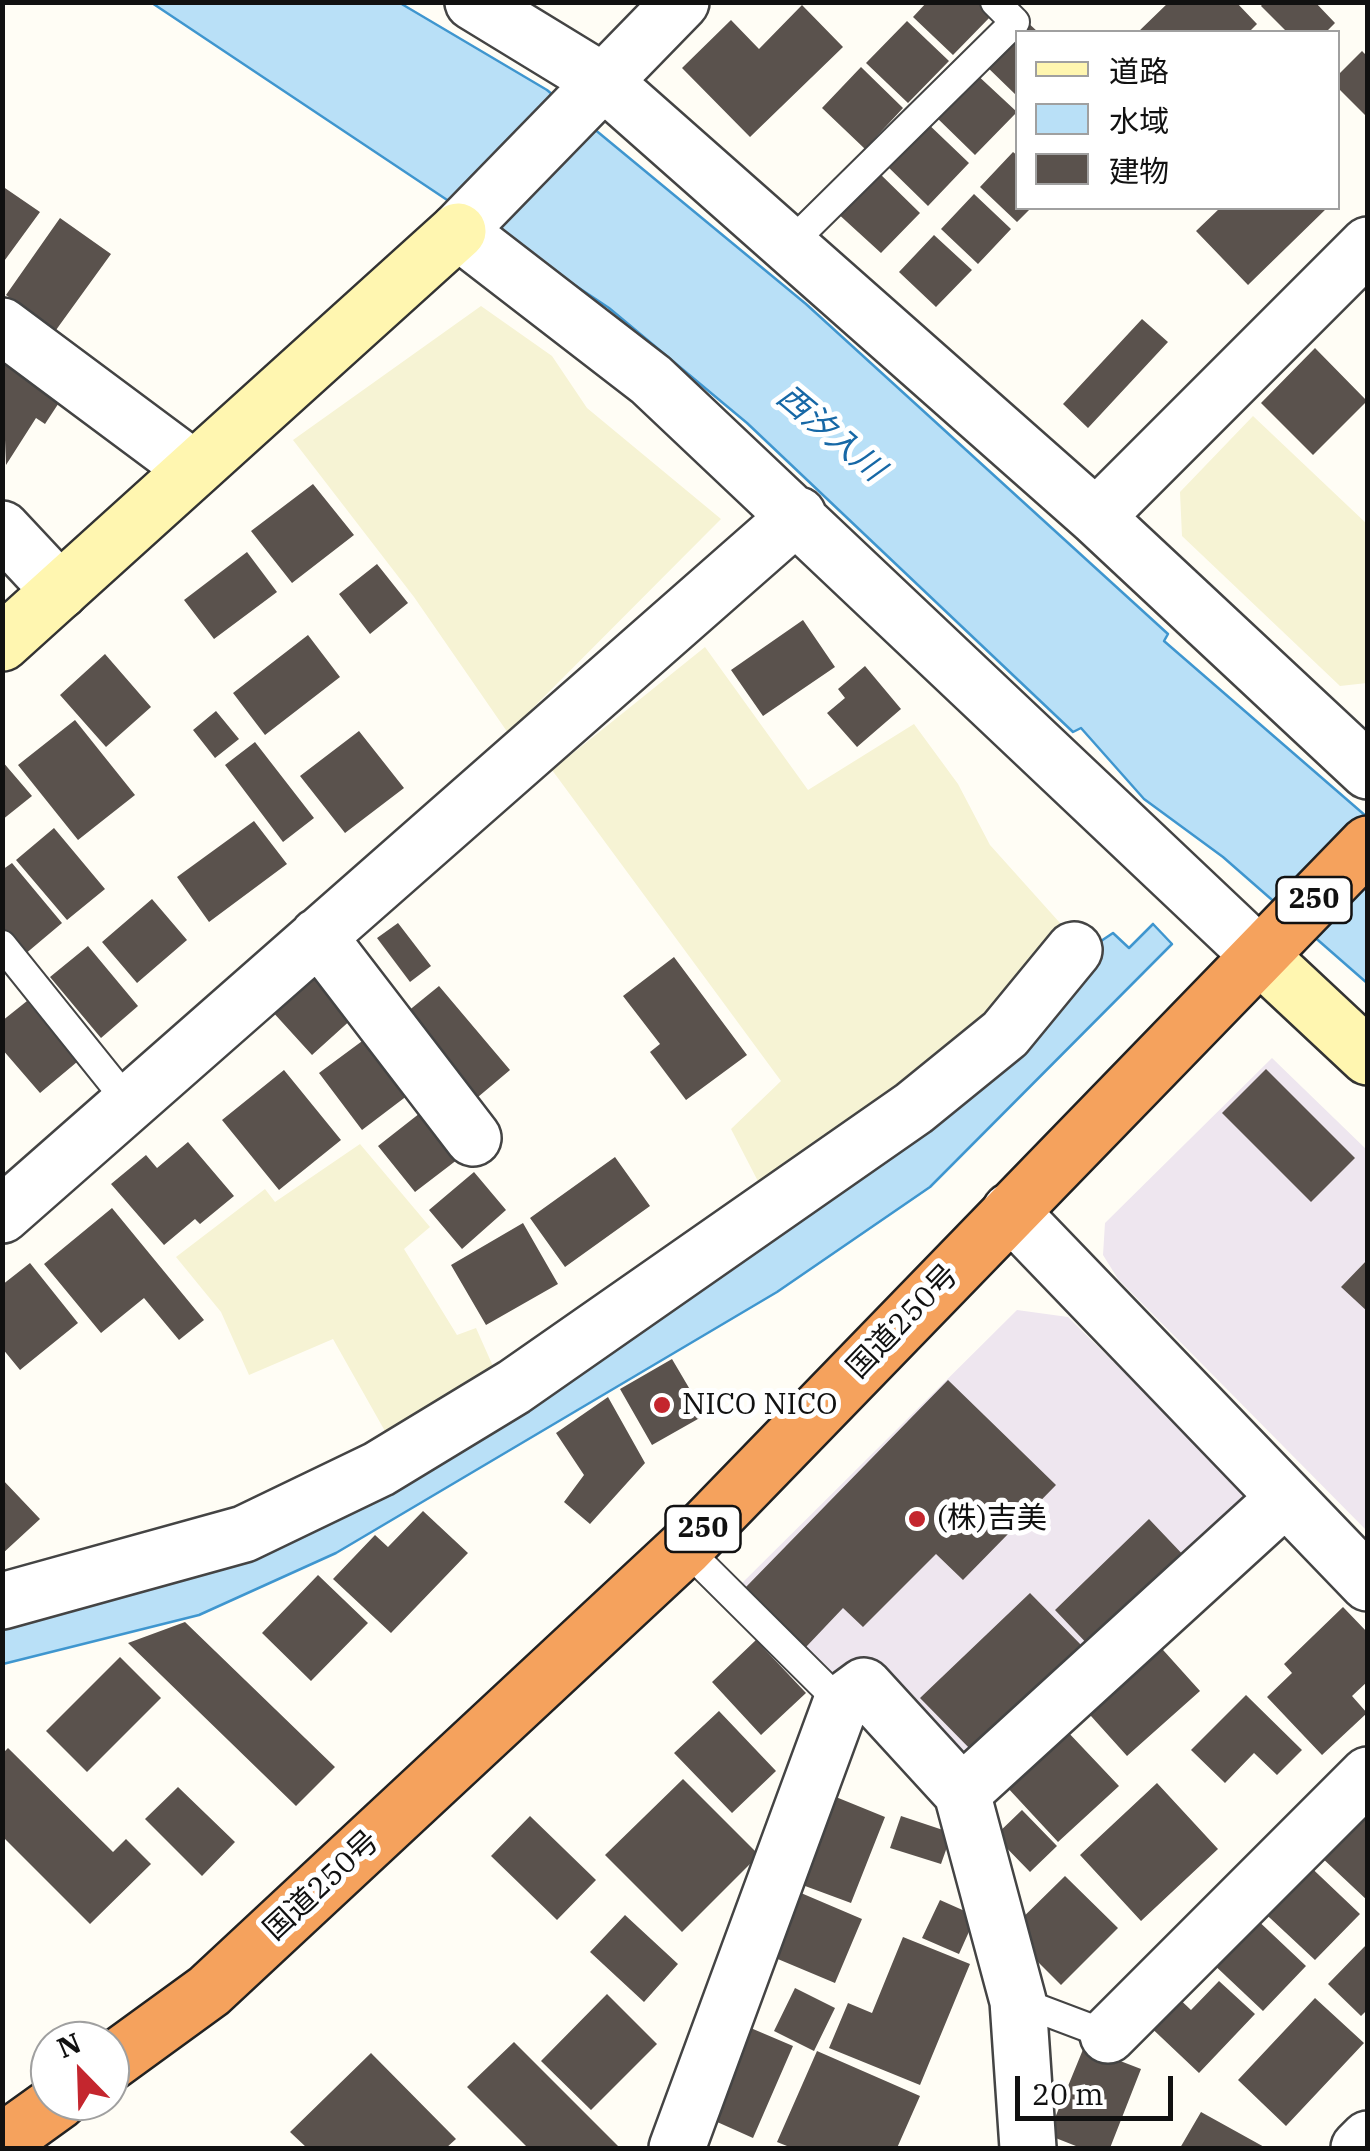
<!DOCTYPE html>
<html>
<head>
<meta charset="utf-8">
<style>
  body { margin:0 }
  #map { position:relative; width:1370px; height:2151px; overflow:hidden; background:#fffdf5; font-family:"IBM Plex Serif","Noto Sans JP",serif }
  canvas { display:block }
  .frame { position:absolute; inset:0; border:5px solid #111; pointer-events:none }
  .legend { position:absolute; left:1015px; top:30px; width:325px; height:180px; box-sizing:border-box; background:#fff; border:2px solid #a0a0a0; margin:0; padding:12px 18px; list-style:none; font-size:30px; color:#111 }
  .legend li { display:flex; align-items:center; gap:20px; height:50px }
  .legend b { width:50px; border:2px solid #a0a0a0 }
  .north { position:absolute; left:30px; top:2021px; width:100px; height:100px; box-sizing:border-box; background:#fff; border:2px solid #a0a0a0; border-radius:50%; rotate:337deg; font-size:28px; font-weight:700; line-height:40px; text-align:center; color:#111 }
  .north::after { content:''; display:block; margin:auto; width:35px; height:45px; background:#c4262e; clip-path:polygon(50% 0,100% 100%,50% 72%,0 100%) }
  .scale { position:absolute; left:1015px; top:2076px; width:158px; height:45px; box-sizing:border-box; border:5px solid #111; border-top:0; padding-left:12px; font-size:30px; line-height:35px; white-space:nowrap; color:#111; -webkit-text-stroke:8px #fff; paint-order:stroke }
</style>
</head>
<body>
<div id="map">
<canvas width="1370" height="2151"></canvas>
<div class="frame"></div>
<ul class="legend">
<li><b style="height:12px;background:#fff6b0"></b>道路</li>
<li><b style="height:28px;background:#b9e0f7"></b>水域</li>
<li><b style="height:28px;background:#5a524d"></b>建物</li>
</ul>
<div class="north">N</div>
<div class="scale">20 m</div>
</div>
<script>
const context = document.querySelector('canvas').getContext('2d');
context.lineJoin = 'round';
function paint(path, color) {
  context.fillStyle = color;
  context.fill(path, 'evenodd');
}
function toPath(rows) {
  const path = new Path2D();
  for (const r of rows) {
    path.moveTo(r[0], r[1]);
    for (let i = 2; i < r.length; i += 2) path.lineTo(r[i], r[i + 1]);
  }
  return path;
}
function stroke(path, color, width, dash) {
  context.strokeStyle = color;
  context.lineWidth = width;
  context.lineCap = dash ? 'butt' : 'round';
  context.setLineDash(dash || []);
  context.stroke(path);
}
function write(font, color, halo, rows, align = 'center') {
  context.font = font + ' "IBM Plex Serif","Noto Sans JP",serif';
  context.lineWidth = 10;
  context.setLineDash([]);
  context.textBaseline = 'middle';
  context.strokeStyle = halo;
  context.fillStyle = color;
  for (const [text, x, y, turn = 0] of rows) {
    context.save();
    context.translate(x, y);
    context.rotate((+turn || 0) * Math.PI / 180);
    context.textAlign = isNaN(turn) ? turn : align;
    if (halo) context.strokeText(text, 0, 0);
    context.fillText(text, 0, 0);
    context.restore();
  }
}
paint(toPath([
  [1272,1058,1367,1150,1367,1531,1118,1279,1103,1255,1105,1223],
  [1017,1310,1068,1317,1255,1502,978,1768,832,1682,734,1591]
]), '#eee6ef');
paint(toPath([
  [481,306,552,356,587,408,721,519,508,733,414,597,293,440],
  [1253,416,1367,524,1367,683,1340,686,1182,536,1180,492],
  [705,647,808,790,914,724,958,784,990,845,1060,923,991,1016,763,1191,731,1129,781,1081,552,770],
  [360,1144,430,1227,404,1249,457,1335,476,1328,496,1373,390,1440,333,1339,249,1375,221,1312,176,1257,265,1189,275,1202]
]), '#f6f3d4');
const water = toPath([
  [152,3,400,3,547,90,806,304,1168,634,1164,641,1367,817,1367,983,1223,857,1144,799,1081,728,1073,732,747,423,609,308,152,3],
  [1153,924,1172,944,930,1187,777,1292,336,1553,199,1615,3,1664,3,1625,298,1527,1089,949,1113,933,1129,948,1153,924]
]);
paint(water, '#b9e0f7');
stroke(water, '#3f96cf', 2.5);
paint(toPath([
  [927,2,979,2,992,15,953,55,913,17],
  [1169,2,1236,2,1257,24,1249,32,1138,32],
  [1264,2,1315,2,1335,23,1326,32,1287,32,1261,6],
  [802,5,843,47,750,137,682,68,731,20,759,49],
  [1025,20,1038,32,1018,32,1018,97,983,63],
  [907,21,949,61,908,103,866,63],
  [1362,51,1368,57,1368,118,1338,88,1338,75],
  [861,67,903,108,865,149,822,108],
  [974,72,1017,112,975,155,933,114],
  [924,120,969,163,928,206,883,162],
  [1013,152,1018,156,1018,208,1031,208,1017,222,980,187],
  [875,169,920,213,881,253,835,211],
  [2,186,40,212,2,264],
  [974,194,1011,229,978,264,941,229],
  [1220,208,1327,208,1248,285,1196,231],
  [60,218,111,254,56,330,6,295],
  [934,235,972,270,936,307,899,272],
  [1142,319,1168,342,1088,428,1063,404],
  [1315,348,1367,401,1313,455,1261,403],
  [9,356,66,392,45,424,36,418,6,465,2,365],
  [313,484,354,535,292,583,251,531],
  [247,552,277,592,214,639,184,600],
  [377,564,408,603,370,634,339,594],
  [803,620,835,667,763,716,731,670],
  [308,635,340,677,265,735,233,693],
  [105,654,151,707,106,747,60,695],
  [865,666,901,709,857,747,827,713,845,698,838,689],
  [216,711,239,739,215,758,193,730],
  [75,720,135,795,78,840,18,765],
  [359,731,404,788,345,833,300,776],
  [255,742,314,818,283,842,225,765],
  [2,761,32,796,2,820],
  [254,821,287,864,209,922,177,877],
  [54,828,105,889,67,920,16,860],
  [12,863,62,923,24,955,2,928,2,870],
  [152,899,187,940,137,983,102,942],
  [398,923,431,966,410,982,377,938],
  [88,946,138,1006,101,1038,50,977],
  [674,957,747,1055,686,1100,650,1052,660,1044,623,996],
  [315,971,354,1017,312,1055,271,1010],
  [439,986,510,1070,478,1097,407,1012],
  [27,1001,77,1062,40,1093,2,1049,2,1021],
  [373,1033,416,1089,362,1130,319,1073],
  [1266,1069,1355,1158,1311,1202,1222,1113],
  [284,1070,341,1140,279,1190,222,1120],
  [429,1106,466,1153,415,1192,378,1146],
  [188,1142,234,1196,200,1224,195,1219,164,1245,111,1184,146,1155,157,1168],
  [615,1157,650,1206,565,1267,530,1218],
  [474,1172,506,1210,462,1249,429,1210],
  [112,1208,204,1320,179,1340,144,1298,101,1333,44,1264],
  [523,1223,558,1284,486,1325,451,1265],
  [1368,1259,1368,1312,1341,1287],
  [30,1263,78,1323,20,1370,2,1348,2,1285],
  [672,1359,705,1415,652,1445,620,1389],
  [948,1380,1056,1485,963,1580,936,1554,863,1627,843,1608,806,1647,745,1588],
  [608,1397,645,1463,590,1524,564,1502,584,1475,556,1433],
  [2,1479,40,1519,2,1554],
  [423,1511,468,1553,391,1633,333,1579,375,1535,388,1547],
  [1149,1519,1187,1559,1093,1650,1055,1610],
  [318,1575,368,1623,311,1681,262,1633],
  [1030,1593,1086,1650,976,1755,920,1698],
  [1343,1607,1368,1633,1368,1681,1352,1696,1367,1713,1322,1755,1267,1697,1292,1673,1284,1664],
  [185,1622,335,1767,296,1806,128,1643],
  [756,1640,806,1693,761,1735,712,1682],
  [1155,1641,1200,1691,1127,1756,1082,1706],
  [120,1657,161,1698,87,1772,46,1731],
  [1246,1695,1302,1750,1277,1775,1254,1753,1225,1783,1191,1750],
  [719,1711,776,1771,732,1813,674,1753],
  [1066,1730,1119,1786,1058,1842,1006,1786],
  [8,1748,113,1852,126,1839,151,1864,90,1924,2,1836,2,1754],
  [683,1779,759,1855,682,1932,605,1855],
  [1157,1783,1218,1849,1141,1921,1080,1855],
  [178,1787,235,1842,202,1876,145,1819],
  [831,1795,885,1817,851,1903,797,1883],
  [1368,1803,1368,1901,1319,1855],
  [1022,1810,1057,1846,1030,1872,995,1836],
  [530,1816,596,1880,557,1920,491,1856],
  [901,1816,952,1833,941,1864,890,1848],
  [1300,1857,1360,1914,1315,1960,1255,1904],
  [1065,1876,1118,1928,1061,1985,1008,1932],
  [801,1893,862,1919,835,1983,773,1957],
  [940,1900,976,1916,959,1954,922,1938],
  [625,1915,678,1964,644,2002,590,1952],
  [1252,1915,1306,1966,1263,2011,1209,1960],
  [903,1937,970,1964,920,2085,829,2048,848,2003,872,2013],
  [1368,1943,1368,2009,1361,2016,1328,1984],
  [1219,1981,1255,2014,1199,2073,1143,2020,1171,1991,1191,2010],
  [795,1988,835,2008,814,2051,774,2031],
  [607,1994,657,2044,591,2110,541,2061],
  [1315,1998,1364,2043,1286,2126,1238,2080],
  [746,2026,793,2046,753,2138,706,2117],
  [514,2042,620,2148,528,2148,467,2087],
  [1084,2047,1141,2069,1110,2148,1081,2148,1048,2135],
  [817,2051,920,2096,897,2148,792,2148,777,2142],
  [371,2053,456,2139,446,2148,307,2148,290,2132],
  [1201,2112,1266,2148,1180,2148]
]), '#5a524d');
const lane = toPath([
  [791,243,1015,22,995,2],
  [2,945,129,1103],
  [685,1548,841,1703],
  [1018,2001,1108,2035]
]);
const street = toPath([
  [473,2,604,82,1096,517,1368,771],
  [681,2,458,231,651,380,1260,956],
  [2,326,194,469],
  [1096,517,1368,245],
  [2,529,60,591],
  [318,936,473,1138],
  [1010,1211,1368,1583],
  [2,1215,798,515],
  [2,1601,244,1534,379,1469,514,1387,914,1108,1005,1034,1074,950],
  [962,1793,1284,1499],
  [1108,2035,1368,1775],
  [677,2148,841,1703,864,1686,962,1793,1018,2001,1028,2148],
  [1359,2148,1368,2139]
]);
const secondary = toPath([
  [2,643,458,231],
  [1260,956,1368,1057]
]);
const highway = toPath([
  [110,2063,209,1991,685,1548,1368,844],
  [2,2142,59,2101]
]);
stroke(lane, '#444', 32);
stroke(street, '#444', 60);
stroke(secondary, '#333', 60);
stroke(highway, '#222', 60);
stroke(lane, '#fff', 28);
stroke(street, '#fff', 55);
stroke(secondary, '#fff6b0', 55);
stroke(highway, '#f5a25d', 55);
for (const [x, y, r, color] of [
  [662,1405,10,"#c4262e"],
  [917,1519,10,"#c4262e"]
]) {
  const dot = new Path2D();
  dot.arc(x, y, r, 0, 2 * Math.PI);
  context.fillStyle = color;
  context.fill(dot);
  stroke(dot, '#fff', 4);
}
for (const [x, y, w] of [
  [1314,900,75],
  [703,1529,75]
]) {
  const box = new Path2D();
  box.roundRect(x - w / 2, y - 23, w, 46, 8);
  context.fillStyle = '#fff';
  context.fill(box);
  stroke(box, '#111', 2.5);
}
write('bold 28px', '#111', null, [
  ["250",1314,900],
  ["250",703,1529]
]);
write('30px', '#111', '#fff', [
  ["国道250号",903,1322,-46],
  ["国道250号",322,1886,-43]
]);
write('30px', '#111', '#fff', [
  ["NICO NICO",682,1405],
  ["(株)吉美",937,1519]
], 'left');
write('italic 32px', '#1768a6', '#fff', [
  ["西汐入川",830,434,40]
]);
</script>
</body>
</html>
